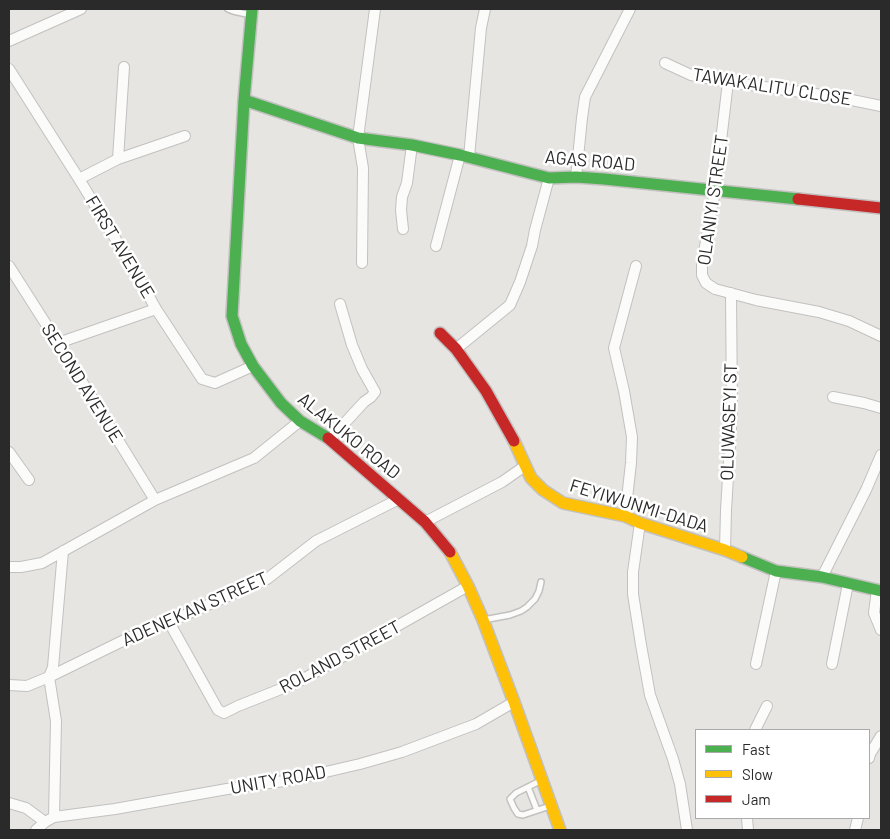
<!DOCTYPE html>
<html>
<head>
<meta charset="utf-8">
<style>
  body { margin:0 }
  #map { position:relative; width:890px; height:839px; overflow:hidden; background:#e7e5e1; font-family:Barlow,sans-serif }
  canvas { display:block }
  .frame { position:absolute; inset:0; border:10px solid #2a2a2a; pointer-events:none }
  .legend { position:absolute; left:695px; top:729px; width:175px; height:90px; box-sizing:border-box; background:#fff; border:1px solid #aaa; margin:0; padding:6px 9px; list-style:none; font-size:15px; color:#2a2a2a }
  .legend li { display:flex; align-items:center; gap:10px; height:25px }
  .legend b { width:25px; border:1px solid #aaa }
</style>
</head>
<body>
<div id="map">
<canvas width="890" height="839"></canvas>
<div class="frame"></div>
<ul class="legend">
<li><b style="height:6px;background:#4caf50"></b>Fast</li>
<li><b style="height:6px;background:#ffc107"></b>Slow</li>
<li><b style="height:6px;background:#c62828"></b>Jam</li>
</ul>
</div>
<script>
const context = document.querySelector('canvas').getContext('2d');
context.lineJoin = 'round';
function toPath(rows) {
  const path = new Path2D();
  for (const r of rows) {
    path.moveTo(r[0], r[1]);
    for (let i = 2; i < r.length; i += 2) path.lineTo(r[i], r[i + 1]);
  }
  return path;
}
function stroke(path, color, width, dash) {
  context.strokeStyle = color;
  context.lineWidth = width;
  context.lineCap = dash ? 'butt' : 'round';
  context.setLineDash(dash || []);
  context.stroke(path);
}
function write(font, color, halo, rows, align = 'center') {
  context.font = font + ' Barlow,sans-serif';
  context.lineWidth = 5;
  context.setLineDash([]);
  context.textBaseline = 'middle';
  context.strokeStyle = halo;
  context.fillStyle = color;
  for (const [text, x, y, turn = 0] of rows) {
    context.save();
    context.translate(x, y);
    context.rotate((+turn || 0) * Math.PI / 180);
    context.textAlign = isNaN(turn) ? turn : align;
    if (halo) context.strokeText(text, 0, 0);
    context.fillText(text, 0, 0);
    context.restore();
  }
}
const lane = toPath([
  [228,9,233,11,251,15],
  [483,620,510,615,521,611,527,607,535,599,539,591,541,582],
  [540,781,516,793,510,799,514,808,518,814,523,815,550,806],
  [528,787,537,810]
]);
const street = toPath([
  [9,41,81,9],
  [665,63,691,75,728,82,837,97,881,106],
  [9,69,79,179,132,266,156,309,202,379,215,383,253,366],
  [728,82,715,191,702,263,702,275,706,283,715,289,756,300,819,312,849,321,881,336],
  [469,157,481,28,485,9],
  [118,159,124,67],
  [576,177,582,118,585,97,630,9],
  [79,179,118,159,185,136],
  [403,229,401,210,402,197,407,183,412,145],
  [436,246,460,155],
  [362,263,363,168,358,138,375,9],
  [9,266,58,343,155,500],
  [58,343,156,309],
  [456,349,510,305,520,282,532,246,535,230,549,178],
  [833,397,864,403,881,408],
  [330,439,364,402,371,397,375,392,362,369,352,345,340,304],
  [9,452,29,480],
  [625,516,631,463,632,437,624,391,614,348,636,266],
  [425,522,502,482,525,466],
  [640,523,633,572,633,594,641,645,650,695,673,759,680,784,687,830],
  [725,550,726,510,732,412,731,293],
  [9,567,21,567,42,563,155,500,254,458,300,421],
  [822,577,866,490,881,455],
  [877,590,874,613,881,630],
  [169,622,218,710,224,713,238,706,296,683,468,586],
  [756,664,776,571],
  [832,664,848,584],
  [9,685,27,686,49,677,153,626,169,622,267,579,316,541,399,499],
  [755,730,767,706],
  [869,758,870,754,881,736],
  [9,803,26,808,45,822],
  [54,817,56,721,49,677,53,667,63,551],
  [747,818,748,830],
  [36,830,45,822,54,817,115,809,227,789,291,780,360,764,402,752,476,724,514,702],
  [855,830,858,818]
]);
const fast = toPath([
  [252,9,244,100,232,316,241,344,253,366,281,403,300,421,328,438],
  [244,100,358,138,412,145,460,155,549,178,576,177,604,179,798,199],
  [742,557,776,571,822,577,881,591]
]);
const slow = toPath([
  [514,441,531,478,543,490,563,503,625,516,640,523,725,550,742,557],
  [450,552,468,586,483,620,514,702,560,830]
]);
const jam = toPath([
  [798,199,881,208],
  [440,333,456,349,486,391,514,441],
  [328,438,425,522,450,552]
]);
stroke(lane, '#c2c1c0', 8);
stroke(street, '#c2c1c0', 12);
stroke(fast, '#c2c1c0', 14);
stroke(slow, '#c2c1c0', 14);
stroke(jam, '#c2c1c0', 14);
stroke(lane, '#fbfbfa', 5);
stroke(street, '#fbfbfa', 10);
stroke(fast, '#4caf50', 11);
stroke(slow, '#ffc107', 11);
stroke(jam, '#c62828', 11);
write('18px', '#2a2a2a', '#fff', [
  ["TAWAKALITU CLOSE",772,87,9],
  ["AGAS ROAD",590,161,5],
  ["OLANIYI STREET",713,200,-82],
  ["FIRST AVENUE",120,247,59],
  ["SECOND AVENUE",82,383,58],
  ["OLUWASEYI ST",729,422,-88],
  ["ALAKUKO ROAD",349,436,39],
  ["FEYIWUNMI-DADA",639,506,17],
  ["ADENEKAN STREET",195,609,-24],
  ["ROLAND STREET",340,657,-28],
  ["UNITY ROAD",278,780,-10]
]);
</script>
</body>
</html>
